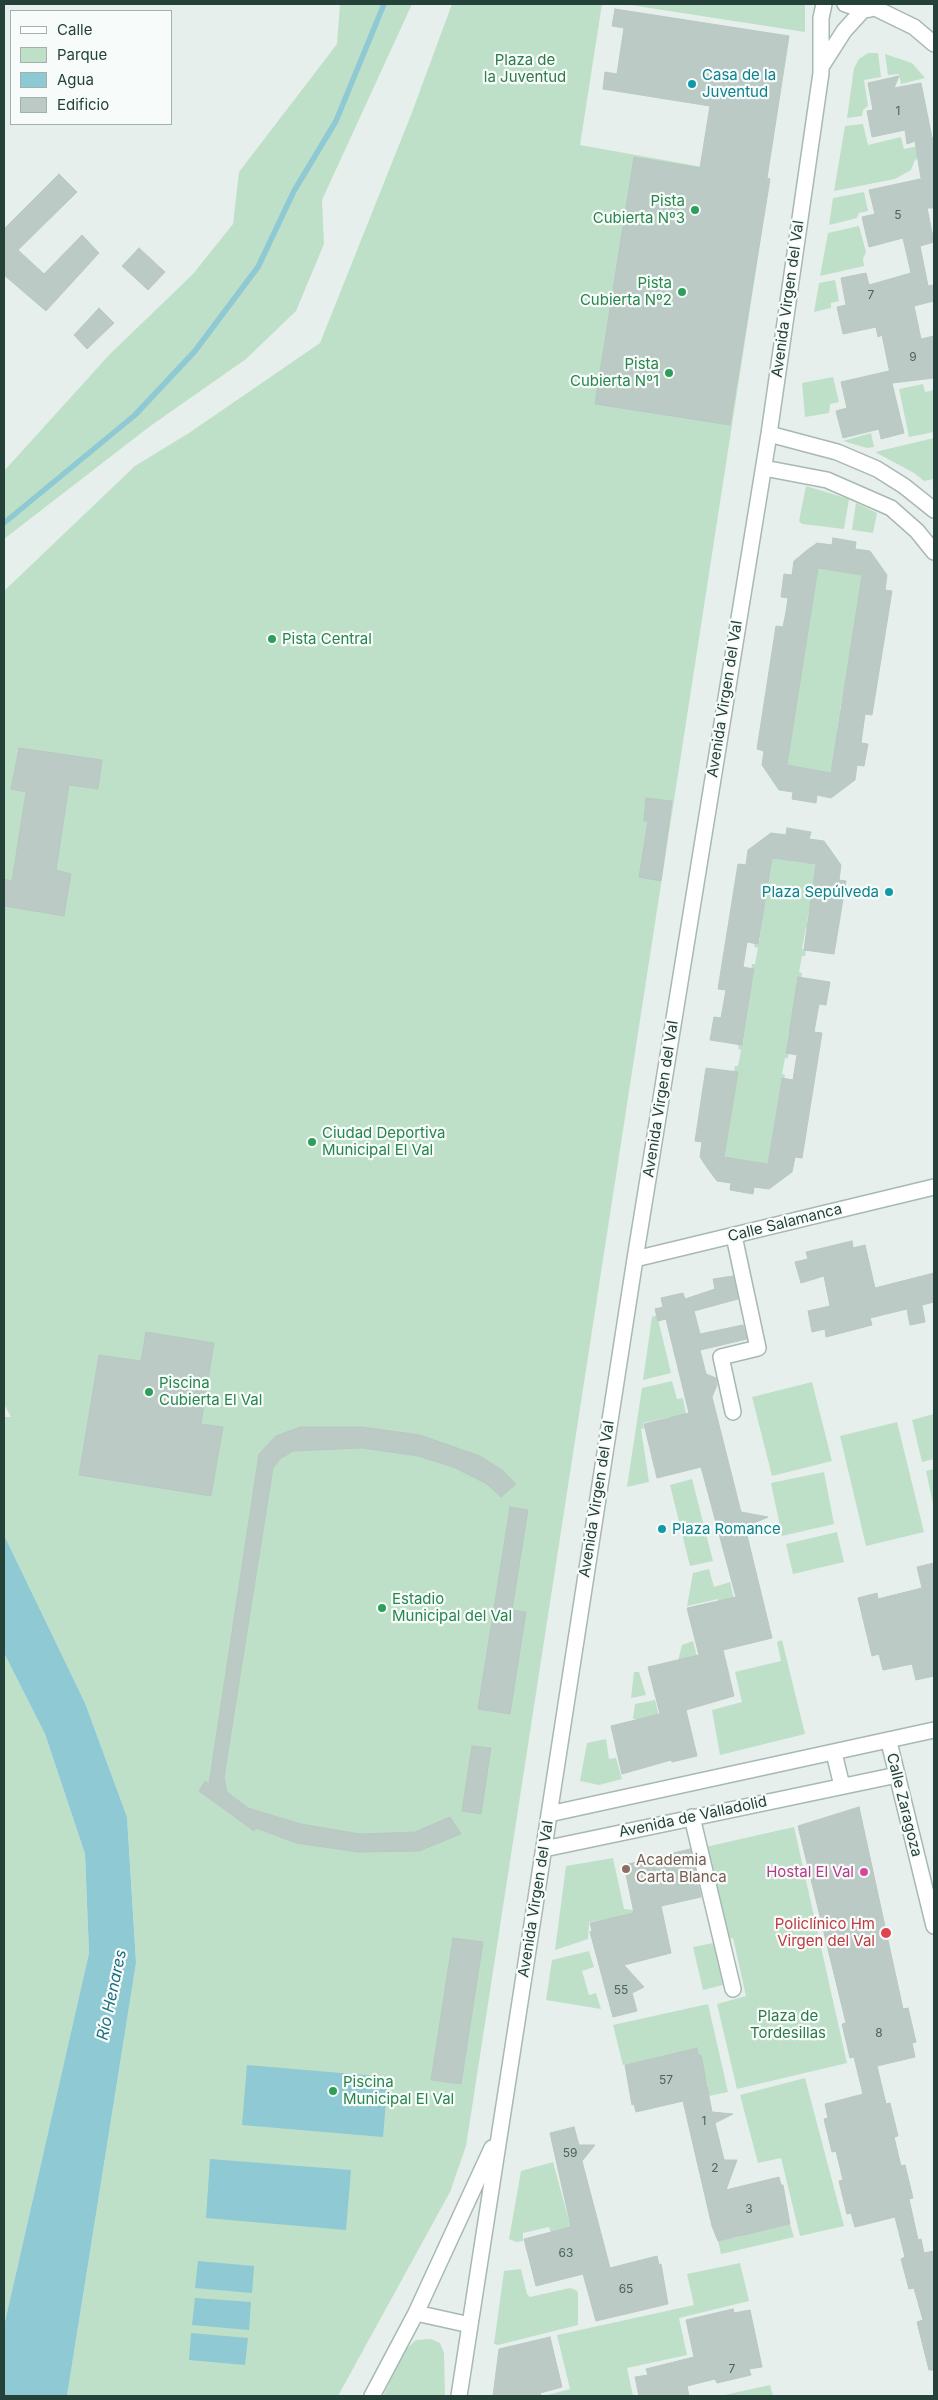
<!DOCTYPE html>
<html>
<head>
<meta charset="utf-8">
<style>
  body { margin:0 }
  #map { position:relative; width:938px; height:2400px; overflow:hidden; background:#e6efeb; font-family:Inter,sans-serif }
  canvas { display:block }
  .frame { position:absolute; inset:0; border:5px solid #24423a; pointer-events:none }
  .legend { position:absolute; left:10px; top:10px; width:162px; height:115px; box-sizing:border-box; background:#f7fbf9; border:1px solid #a3b1ad; margin:0; padding:6px 9px; list-style:none; font-size:15px; color:#24423a }
  .legend li { display:flex; align-items:center; gap:10px; height:25px }
  .legend b { width:25px; border:1px solid #a3b1ad }
</style>
</head>
<body>
<div id="map">
<canvas width="938" height="2400"></canvas>
<div class="frame"></div>
<ul class="legend">
<li><b style="height:6px;background:#fff"></b>Calle</li>
<li><b style="height:14px;background:#bfe0c8"></b>Parque</li>
<li><b style="height:14px;background:#8ec9d4"></b>Agua</li>
<li><b style="height:14px;background:#bbcac4"></b>Edificio</li>
</ul>
</div>
<script>
const context = document.querySelector('canvas').getContext('2d');
context.lineJoin = 'round';
function paint(path, color) {
  context.fillStyle = color;
  context.fill(path, 'evenodd');
}
function toPath(rows) {
  const path = new Path2D();
  for (const r of rows) {
    path.moveTo(r[0], r[1]);
    for (let i = 2; i < r.length; i += 2) path.lineTo(r[i], r[i + 1]);
  }
  return path;
}
function stroke(path, color, width, dash) {
  context.strokeStyle = color;
  context.lineWidth = width;
  context.lineCap = dash ? 'butt' : 'round';
  context.setLineDash(dash || []);
  context.stroke(path);
}
function write(font, color, halo, rows, align = 'center') {
  context.font = font + ' Inter,sans-serif';
  context.lineWidth = 4.5;
  context.setLineDash([]);
  context.textBaseline = 'middle';
  context.strokeStyle = halo;
  context.fillStyle = color;
  for (const [text, x, y, turn = 0] of rows) {
    context.save();
    context.translate(x, y);
    context.rotate((+turn || 0) * Math.PI / 180);
    context.textAlign = isNaN(turn) ? turn : align;
    if (halo) context.strokeText(text, 0, 0);
    context.fillText(text, 0, 0);
    context.restore();
  }
}
paint(toPath([
  [340,4,412,4,322,200,324,244,296,311,246,359,149,427,4,539,4,471,110,354,193,274,233,224,239,172,337,44],
  [452,4,602,4,580,145,770,179,466,2146,450,2192,338,2396,67,2396,136,1963,127,1817,85,1703,4,1535,4,1417,11,1417,4,1404,4,591,135,466,189,433,320,343,411,115],
  [624,4,805,4,805,32],
  [868,53,878,53,881,77,864,80,868,106,863,110,862,116,847,118,854,68,859,59],
  [885,54,912,63,925,78,901,84,899,74,888,75],
  [863,124,868,145,901,137,904,149,918,146,920,158,915,160,911,170,895,179,834,191,845,126],
  [864,192,868,211,859,213,857,218,829,225,833,198],
  [859,226,866,252,863,259,864,266,820,276,828,233],
  [835,280,839,301,831,303,831,308,814,312,819,283],
  [833,377,839,402,830,404,829,413,805,417,802,383],
  [923,384,925,392,934,390,934,432,909,437,899,389],
  [871,433,874,447,867,448,843,441],
  [934,438,934,479,924,481,914,473,875,452],
  [806,486,849,499,844,529,802,524,799,521],
  [856,503,877,513,873,533,852,530],
  [818,568,862,575,861,580,864,581,860,587,853,632,855,639,852,639,845,683,848,684,847,690,844,689,840,710,843,711,842,717,839,717,837,732,841,733,836,740,833,761,835,768,832,767,831,773,826,772,825,775,819,771,787,765],
  [772,858,805,863,805,860,816,865,811,898,814,899,813,905,810,905,807,922,810,923,809,929,806,928,802,949,806,950,805,956,802,956,799,972,802,973,801,979,798,979,791,1023,793,1030,789,1030,786,1051,789,1052,788,1058,785,1058,782,1074,785,1075,784,1081,781,1081,768,1164,764,1163,763,1167,757,1162,736,1159,729,1161,729,1158,724,1157,725,1152,722,1151,726,1145,733,1101,734,1072,735,1066,738,1066,741,1050,738,1049,739,1043,743,1043,754,971,751,970,752,964,755,964,758,948,754,947,755,941,759,942,762,920,759,919,763,914],
  [657,1315,671,1373,643,1380,652,1317],
  [672,1381,677,1399,683,1398,688,1426,674,1435,670,1417,643,1423,644,1428,641,1429,649,1482,627,1487,642,1388],
  [812,1382,832,1461,772,1476,752,1397],
  [934,1414,934,1459,922,1462,912,1420],
  [897,1422,924,1532,866,1546,840,1436],
  [934,1469,934,1508,926,1471],
  [824,1472,834,1524,782,1536,771,1483],
  [692,1479,713,1561,690,1566,670,1485],
  [837,1532,844,1562,793,1574,786,1544],
  [709,1569,714,1587,730,1582,737,1613,722,1618,718,1599,687,1606,693,1573],
  [782,1640,805,1734,720,1755,712,1710,742,1702,735,1672,781,1661,777,1642],
  [693,1641,701,1672,678,1661,682,1645],
  [4,1653,45,1734,85,1854,89,1953,4,2326],
  [634,1672,639,1672,646,1695,631,1698],
  [655,1700,663,1732,642,1719,633,1719,635,1704],
  [606,1739,609,1759,616,1758,622,1779,599,1785,580,1781,587,1743],
  [794,1827,847,2063,737,2089,717,2004,746,1996,733,1938,724,1940,701,1848],
  [613,1858,624,1909,634,1910,638,1927,618,1917,589,1922,588,1939,555,1950,566,1866],
  [718,1942,727,1984,703,1990,693,1947],
  [589,1951,594,1967,582,1971,589,1995,596,1993,601,2009,546,2000,552,1960],
  [708,2004,728,2092,709,2096,706,2087,708,2086,697,2048,623,2065,613,2025],
  [805,2078,844,2226,800,2236,781,2158,758,2163,740,2095],
  [553,2162,574,2239,554,2243,549,2227,523,2233,523,2241,516,2242,509,2239,521,2171],
  [737,2215,766,2230,790,2224,794,2237,721,2254,718,2241,742,2236],
  [740,2263,749,2301,679,2318,687,2355,627,2368,633,2396,544,2396,570,2389,557,2335,694,2305,687,2274],
  [521,2269,527,2294,530,2297,570,2288,576,2290,578,2293,578,2325,498,2345,494,2344,504,2271],
  [431,2339,440,2343,444,2353,445,2396,383,2396,404,2351,416,2340],
  [770,2385,773,2396,720,2396]
]), '#bfe0c8');
paint(toPath([
  [4,1535,85,1703,127,1817,136,1963,67,2396,4,2396,4,2326,89,1953,85,1854,45,1734,4,1653],
  [247,2065,388,2077,383,2137,242,2125],
  [210,2159,351,2170,346,2230,206,2218],
  [198,2261,254,2266,252,2293,195,2288],
  [195,2298,251,2302,249,2330,192,2325],
  [191,2333,248,2338,245,2365,189,2360]
]), '#8ec9d4');
stroke(toPath([
  [4,523,135,415,195,351,258,267,294,191,336,121,384,4]
]), '#8ec9d4', 5.5);
const building = toPath([
  [615,9,789,36,767,178,770,179,730,425,595,404,634,157,700,168,710,106,603,89,605,72,617,74,624,28,612,26,615,9],
  [899,76,894,88,921,83,932,138,934,137,934,208,927,208,934,242,920,246,928,286,934,285,934,301,914,306,921,339,934,336,934,378,892,383,882,335,878,337,876,327,843,334,837,307,846,305,841,278,866,273,869,285,911,273,903,238,869,247,862,217,875,214,869,190,920,179,923,191,915,141,907,144,905,130,872,137,867,111,873,110,868,83,899,76],
  [59,174,77,192,18,250,44,274,82,235,99,253,46,311,4,275,4,229,59,174],
  [139,248,165,272,148,290,122,266,139,248],
  [99,308,114,323,87,349,74,335,99,308],
  [889,371,904,433,881,439,879,429,843,438,836,411,847,408,841,382,889,371],
  [833,538,856,542,855,549,870,551,887,575,885,590,892,591,872,715,865,714,861,743,868,744,864,766,857,765,855,780,831,798,817,795,816,803,792,799,793,792,779,790,762,765,764,751,757,749,776,626,783,627,786,612,788,598,781,597,784,574,792,575,794,561,806,551,817,543,832,545,833,538],
  [818,568,862,575,831,773,787,765,818,568],
  [19,748,102,760,98,789,69,785,56,870,71,874,64,916,4,906,4,879,12,881,26,792,11,789,19,748],
  [646,798,672,801,661,881,639,877,648,821,644,821,646,798],
  [787,828,811,832,809,839,824,841,841,865,839,880,846,881,834,954,804,950,816,864,772,858,758,944,747,942,743,967,754,969,742,1045,710,1040,714,1017,721,1018,726,990,718,989,738,864,746,865,748,850,771,833,786,835,787,828],
  [798,977,830,982,826,1005,819,1004,814,1032,822,1033,802,1158,795,1157,792,1172,769,1189,754,1187,753,1194,730,1190,731,1183,717,1181,708,1169,700,1157,702,1142,695,1141,706,1068,738,1072,724,1157,768,1164,782,1078,793,1080,797,1055,786,1053,798,977],
  [852,1241,853,1248,865,1245,875,1288,934,1273,934,1302,922,1305,925,1322,910,1325,907,1309,870,1318,872,1325,826,1337,825,1329,812,1332,808,1311,830,1306,824,1276,801,1283,795,1262,808,1259,806,1252,852,1241],
  [733,1276,738,1299,694,1311,700,1334,743,1325,747,1339,700,1350,706,1374,716,1378,717,1385,712,1397,741,1512,768,1517,745,1527,772,1638,723,1650,734,1696,686,1710,697,1756,672,1762,671,1760,622,1774,611,1726,660,1714,648,1667,699,1655,687,1608,736,1597,701,1467,657,1478,644,1424,689,1413,666,1319,658,1321,655,1309,663,1307,661,1298,683,1293,685,1299,715,1289,713,1279,733,1276],
  [146,1332,214,1343,201,1424,223,1427,211,1496,79,1475,99,1355,141,1361,146,1332],
  [300,1427,362,1427,420,1435,480,1456,502,1470,516,1484,501,1497,487,1484,453,1467,418,1456,362,1448,293,1451,280,1459,273,1468,224,1777,227,1792,248,1808,301,1824,360,1834,415,1832,450,1817,461,1834,419,1851,358,1852,296,1843,256,1828,254,1831,199,1791,205,1781,209,1784,259,1454,276,1436,300,1427],
  [510,1507,528,1510,512,1610,526,1612,510,1714,478,1709,510,1507],
  [934,1563,934,1676,916,1680,912,1664,883,1670,879,1654,872,1656,858,1598,877,1593,878,1599,922,1588,917,1567,934,1563],
  [472,1746,491,1748,481,1814,462,1811,472,1746],
  [859,1807,903,2009,908,2008,916,2042,912,2043,915,2057,877,2066,886,2104,890,2103,898,2136,894,2137,901,2166,905,2165,913,2198,909,2199,918,2240,921,2239,924,2253,934,2251,934,2370,929,2370,917,2322,923,2320,914,2288,909,2289,901,2259,905,2257,895,2217,855,2227,851,2213,847,2214,839,2181,843,2180,836,2151,832,2152,824,2119,828,2118,825,2104,863,2094,854,2057,850,2058,842,2024,846,2023,798,1826,859,1807],
  [690,1849,701,1897,661,1906,671,1953,624,1965,644,1987,632,1993,637,2011,613,2017,590,1932,592,1931,590,1923,634,1913,624,1865,690,1849],
  [453,1938,483,1942,461,2084,431,2080,453,1938],
  [697,2048,699,2056,701,2055,712,2112,733,2114,715,2123,724,2160,737,2160,726,2190,779,2177,781,2185,783,2185,790,2224,718,2241,712,2226,683,2101,636,2112,634,2104,632,2105,625,2065,697,2048],
  [574,2127,579,2145,595,2145,582,2161,610,2268,657,2256,659,2265,661,2264,668,2304,596,2321,583,2274,536,2286,524,2239,571,2227,550,2133,574,2127],
  [733,2309,734,2313,750,2310,762,2367,749,2369,751,2375,717,2383,715,2379,687,2386,689,2396,639,2396,635,2377,648,2375,646,2369,694,2357,686,2320,733,2309],
  [550,2337,562,2387,540,2393,541,2396,493,2396,499,2349,550,2337]
]);
paint(building, '#bbcac4');
stroke(building, '#b8c9c2', 1);
const street = toPath([
  [845,4,863,10,870,9],
  [877,9,914,27,934,44],
  [821,67,844,31,863,10],
  [769,434,837,452,877,469,904,486,934,510],
  [764,468,827,480,891,508,917,531,934,552],
  [635,1259,934,1187],
  [733,1412,721,1357,758,1348,734,1236],
  [889,1742,934,1926],
  [834,1753,842,1786],
  [549,1814,934,1730],
  [692,1817,733,1989],
  [544,1849,897,1775],
  [416,2313,470,2325],
  [372,2396,416,2313,492,2148],
  [459,2396,635,1259,769,434,821,73,821,18,824,4]
]);
stroke(street, '#a8b8b2', 18);
stroke(street, '#fff', 15);
for (const [x, y, r, color] of [
  [692,84,5,"#0f9aa8"],
  [695,210,5,"#2e9e5b"],
  [682,292,5,"#2e9e5b"],
  [669,373,5,"#2e9e5b"],
  [272,639,5,"#2e9e5b"],
  [889,892,5,"#0f9aa8"],
  [312,1142,5,"#2e9e5b"],
  [149,1392,5,"#2e9e5b"],
  [662,1529,5,"#0f9aa8"],
  [382,1608,5,"#2e9e5b"],
  [626,1869,5,"#8d6e63"],
  [864,1872,5,"#d1479c"],
  [886,1933,6,"#e0444e"],
  [333,2091,5,"#2e9e5b"]
]) {
  const dot = new Path2D();
  dot.arc(x, y, r, 0, 2 * Math.PI);
  context.fillStyle = color;
  context.fill(dot);
  stroke(dot, '#f7fbf9', 2);
}
write('12px', '#4a645c', null, [
  ["1",898,111],
  ["5",898,215],
  ["7",871,295],
  ["9",913,357],
  ["55",621,1990],
  ["8",879,2033],
  ["57",666,2080],
  ["1",704,2121],
  ["59",570,2153],
  ["2",715,2168],
  ["3",749,2209],
  ["63",566,2253],
  ["65",626,2289],
  ["7",732,2369]
]);
write('15px', '#2d7a4b', '#f7fbf9', [
  ["Plaza de",525,60],
  ["la Juventud",525,77],
  ["Plaza de",788,2016],
  ["Tordesillas",788,2033]
]);
write('15px', '#0d838f', '#f7fbf9', [
  ["Casa de la",702,75],
  ["Juventud",702,92],
  ["Plaza Sepúlveda",879,892,"right"],
  ["Plaza Romance",672,1529]
], 'left');
write('15px', '#27864d', '#f7fbf9', [
  ["Pista",685,201,"right"],
  ["Cubierta Nº3",685,218,"right"],
  ["Pista",672,283,"right"],
  ["Cubierta Nº2",672,300,"right"],
  ["Pista",659,364,"right"],
  ["Cubierta Nº1",659,381,"right"],
  ["Pista Central",282,639],
  ["Ciudad Deportiva",322,1133],
  ["Municipal El Val",322,1150],
  ["Piscina",159,1383],
  ["Cubierta El Val",159,1400],
  ["Estadio",392,1599],
  ["Municipal del Val",392,1616],
  ["Piscina",343,2082],
  ["Municipal El Val",343,2099]
], 'left');
write('15px', '#24423a', '#f7fbf9', [
  ["Avenida Virgen del Val",788,299,-82],
  ["Avenida Virgen del Val",725,699,-81],
  ["Avenida Virgen del Val",661,1099,-81],
  ["Calle Salamanca",785,1223,-14],
  ["Avenida Virgen del Val",597,1499,-81],
  ["Calle Zaragoza",904,1805,76],
  ["Avenida de Valladolid",693,1817,-12],
  ["Avenida Virgen del Val",536,1899,-81]
]);
write('15px', '#785e54', '#f7fbf9', [
  ["Academia",636,1860],
  ["Carta Blanca",636,1877]
], 'left');
write('15px', '#b23c85', '#f7fbf9', [
  ["Hostal El Val",854,1872]
], 'right');
write('15px', '#be3a42', '#f7fbf9', [
  ["Policlínico Hm",875,1924],
  ["Virgen del Val",875,1941]
], 'right');
write('italic 16px', '#1c6f80', '#f7fbf9', [
  ["Río Henares",112,1995,-78]
]);
</script>
</body>
</html>
